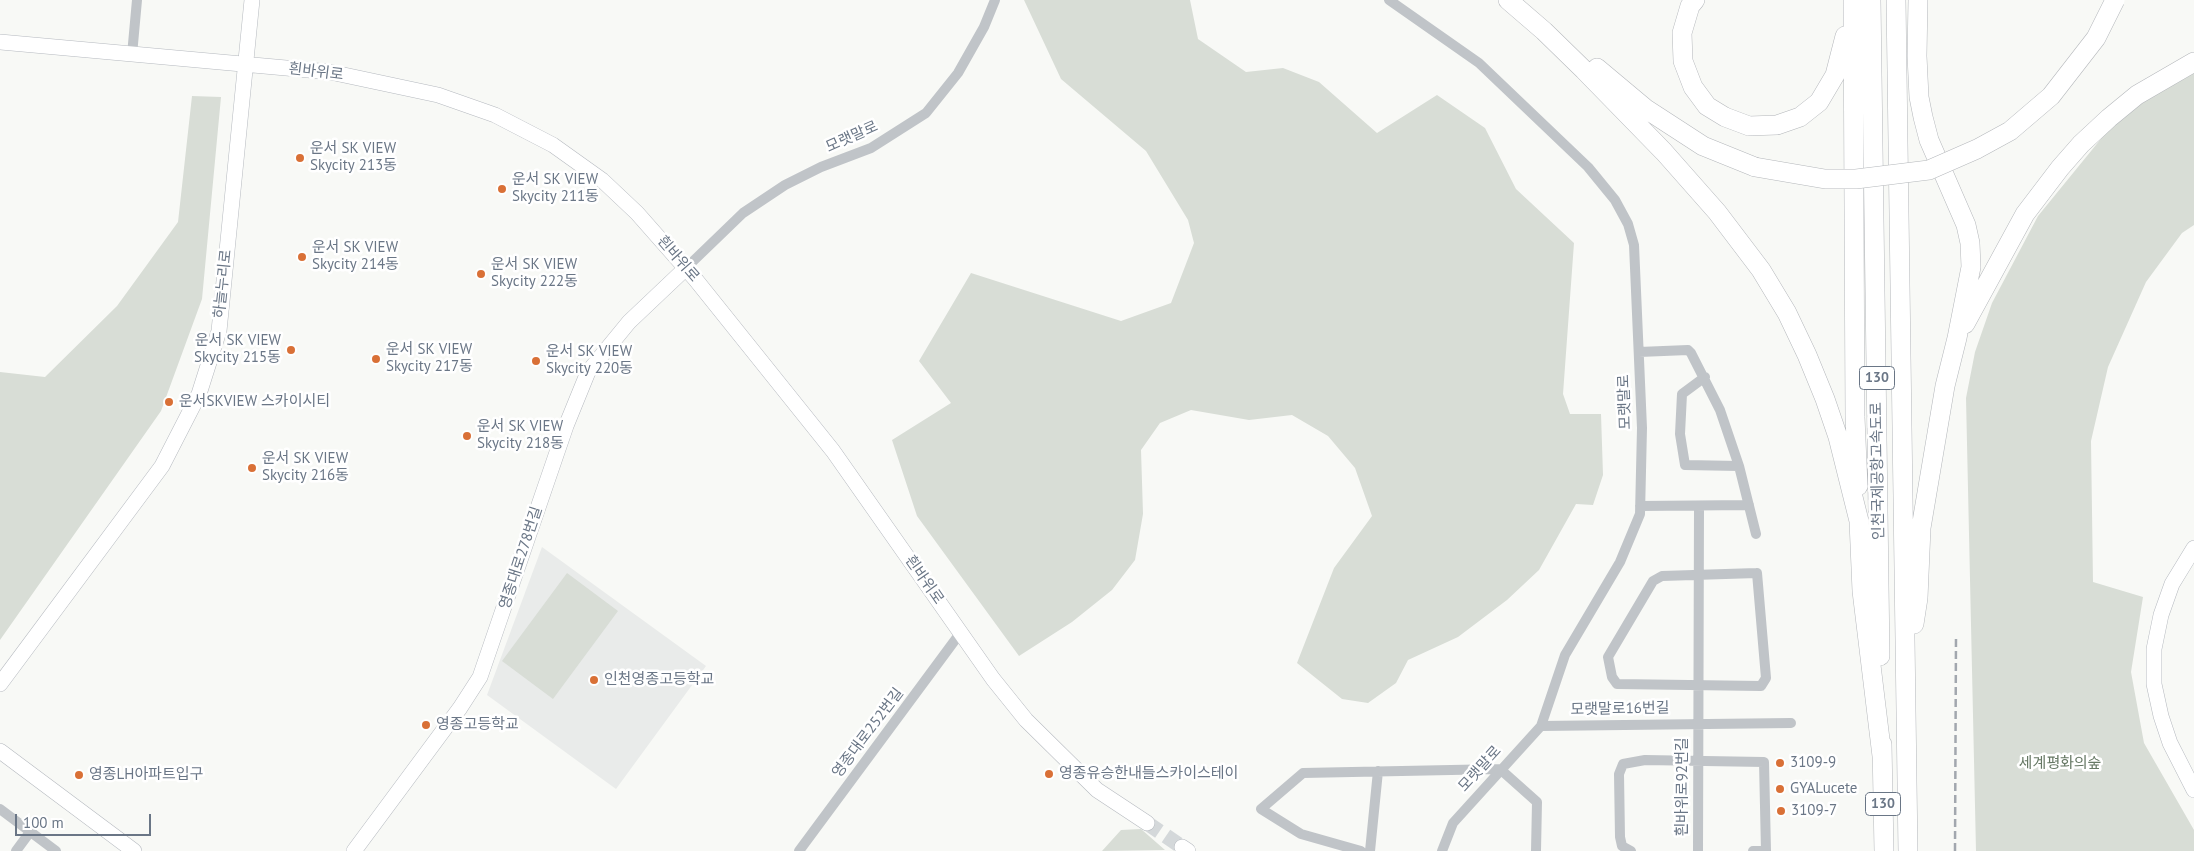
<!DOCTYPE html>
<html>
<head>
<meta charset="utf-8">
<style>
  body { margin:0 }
  #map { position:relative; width:2194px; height:851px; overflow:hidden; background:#f8f9f6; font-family:"PT Sans",sans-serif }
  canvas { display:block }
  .scale { position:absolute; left:15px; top:814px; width:136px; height:22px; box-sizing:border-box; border:2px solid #6a7686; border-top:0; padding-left:6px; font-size:15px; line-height:18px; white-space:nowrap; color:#6a7686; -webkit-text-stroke:4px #fff; paint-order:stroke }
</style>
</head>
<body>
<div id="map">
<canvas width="2194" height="851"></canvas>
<div class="scale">100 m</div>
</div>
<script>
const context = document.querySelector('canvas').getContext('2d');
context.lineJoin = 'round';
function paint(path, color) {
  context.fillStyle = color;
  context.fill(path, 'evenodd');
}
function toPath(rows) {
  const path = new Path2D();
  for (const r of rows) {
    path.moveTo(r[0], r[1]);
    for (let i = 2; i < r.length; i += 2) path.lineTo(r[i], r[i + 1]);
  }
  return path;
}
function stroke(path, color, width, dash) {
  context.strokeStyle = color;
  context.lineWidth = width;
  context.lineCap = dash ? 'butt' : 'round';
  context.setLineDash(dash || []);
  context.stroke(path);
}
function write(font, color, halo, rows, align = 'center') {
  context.font = font + ' "PT Sans","Noto Sans KR",sans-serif';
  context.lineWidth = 5;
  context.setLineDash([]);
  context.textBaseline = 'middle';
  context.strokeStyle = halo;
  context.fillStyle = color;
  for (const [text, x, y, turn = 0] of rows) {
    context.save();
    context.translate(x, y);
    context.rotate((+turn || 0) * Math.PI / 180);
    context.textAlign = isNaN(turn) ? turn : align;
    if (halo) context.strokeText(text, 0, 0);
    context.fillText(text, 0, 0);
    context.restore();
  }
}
paint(toPath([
  [542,547,706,666,616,789,487,695]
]), '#e9ebea');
paint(toPath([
  [1024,0,1190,0,1198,39,1246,72,1283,68,1319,82,1377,133,1437,95,1485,128,1516,189,1574,243,1563,394,1570,414,1601,414,1603,475,1593,505,1576,504,1539,570,1507,600,1458,637,1408,660,1396,683,1368,703,1342,699,1297,663,1334,568,1372,516,1355,468,1328,436,1292,415,1249,420,1191,410,1160,423,1141,450,1143,514,1135,560,1112,590,1072,622,1019,656,917,516,892,440,951,403,919,361,971,273,1121,321,1171,303,1194,243,1188,220,1146,151,1061,79],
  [2194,72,2194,225,2182,233,2146,282,2108,367,2091,441,2093,582,2143,597,2131,672,2144,743,2194,830,2194,851,1976,851,1966,398,1975,352,1992,303,2038,216,2109,129,2161,87],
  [192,96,221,97,202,299,161,411,0,640,0,372,45,377,117,306,178,222],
  [567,573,618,611,553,699,502,661],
  [1141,829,1165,850,1102,851,1121,830]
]), '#d8ddd6');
stroke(toPath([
  [1147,823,1182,847]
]), '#d4d8da', 15, [15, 8]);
const secondary = toPath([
  [0,42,330,72,438,95,495,115,553,145,602,180,637,213,696,280,833,451,993,679,1026,720,1097,790,1147,823],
  [2194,548,2172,584,2161,615,2154,649,2154,684,2161,716,2170,743,2194,790],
  [0,684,162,466,199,394,219,331,252,0],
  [0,751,134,851],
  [1182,847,1188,851],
  [354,851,460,708,480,677,566,426,588,372,629,322,686,268]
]);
const highway = toPath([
  [1508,0,1544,31,1584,70,1664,152,1717,212,1761,270,1787,313,1807,355,1825,399,1838,437,1859,521,1862,591,1882,756],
  [1695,0,1690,6,1682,33,1683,61,1693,87,1707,106,1725,117,1749,126,1777,125,1800,117,1819,102,1835,75,1845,36],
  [1853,0,1855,417,1858,486],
  [1871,0,1880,656],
  [1896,0,1908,851],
  [1597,68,1646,109,1703,146,1755,167],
  [1965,324,2025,214,2060,168,2081,144,2109,118,2137,95,2194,62],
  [1914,624,1918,598,1921,528,1945,386,1957,338,1971,267,1970,243,1966,225,1929,140,1923,117,1919,97,1917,56,1918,0],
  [1882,744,1884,851]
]);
stroke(secondary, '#b5b9bf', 16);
stroke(highway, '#b4b7bb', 20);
stroke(toPath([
  [1389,0,1479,63,1588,167,1615,200,1628,224,1634,245,1642,428,1640,514,1620,562,1565,655,1541,726,1453,823,1442,851],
  [132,55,137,0],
  [686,268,743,213,785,185,821,167,871,148,926,113,958,73,984,27,995,0],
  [1639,352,1688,350,1691,353,1720,410,1739,466,1756,534],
  [1705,377,1682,394,1680,434,1685,465,1739,466],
  [1640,506,1749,505],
  [1757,573,1766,678,1761,686,1617,684,1612,677,1608,657,1653,581,1662,576,1757,573],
  [1541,726,1791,723],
  [0,809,56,851],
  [16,851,30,832],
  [799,851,961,632],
  [1361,851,1301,834,1261,809,1303,773,1500,769,1537,802,1536,851],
  [1370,851,1378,771],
  [1631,851,1622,846,1620,837,1619,774,1623,764,1645,760,1764,762,1766,851,1753,851],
  [1698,851,1699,507]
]), '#c0c4c8', 10);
stroke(secondary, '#fff', 15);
stroke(highway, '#fff', 19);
stroke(toPath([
  [1955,851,1956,636]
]), '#a2a7ae', 2.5, [8, 4]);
const highwayBridge = toPath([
  [1755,167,1825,179,1856,179,1929,170,1977,149,2010,131,2051,96,2096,38,2115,0]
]);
stroke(highwayBridge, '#b4b7bb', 20, []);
stroke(highwayBridge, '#fff', 19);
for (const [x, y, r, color] of [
  [300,158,5,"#d97036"],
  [502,189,5,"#d97036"],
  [302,257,5,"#d97036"],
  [481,274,5,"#d97036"],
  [291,350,5,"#d97036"],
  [376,359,5,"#d97036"],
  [536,361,5,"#d97036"],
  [169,402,5,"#d97036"],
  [467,436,5,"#d97036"],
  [252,468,5,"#d97036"],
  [594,680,5,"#d97036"],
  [426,725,5,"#d97036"],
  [1780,763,5,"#d97036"],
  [1049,774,5,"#d97036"],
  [79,775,5,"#d97036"],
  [1780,789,5,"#d97036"],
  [1781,811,5,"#d97036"]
]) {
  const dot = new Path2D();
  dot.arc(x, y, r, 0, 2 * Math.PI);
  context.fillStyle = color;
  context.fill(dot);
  stroke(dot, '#fff', 2);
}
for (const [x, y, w] of [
  [1877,378,35],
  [1883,804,35]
]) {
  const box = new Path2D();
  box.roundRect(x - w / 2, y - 11.5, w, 23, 4);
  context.fillStyle = '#fff';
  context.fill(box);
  stroke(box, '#6a7686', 1);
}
write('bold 14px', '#6a7686', null, [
  ["130",1877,378],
  ["130",1883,804]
]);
write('15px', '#6a7686', '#fff', [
  ["흰바위로",316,72,7],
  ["모랫말로",852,137,-24],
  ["흰바위로",678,259,49],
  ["하늘누리로",223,284,-84],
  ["모랫말로",1625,402,-92],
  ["인천국제공항고속도로",1878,471,-91],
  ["영종대로278번길",521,558,-72],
  ["흰바위로",924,580,55],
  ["모랫말로16번길",1620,709,-1],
  ["영종대로252번길",868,733,-53],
  ["모랫말로",1480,769,-48],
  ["흰바위로92번길",1683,787,-90]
]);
write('15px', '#6a7686', '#fff', [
  ["운서 SK VIEW",310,149],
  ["Skycity 213동",310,166],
  ["운서 SK VIEW",512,180],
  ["Skycity 211동",512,197],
  ["운서 SK VIEW",312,248],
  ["Skycity 214동",312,265],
  ["운서 SK VIEW",491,265],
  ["Skycity 222동",491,282],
  ["운서 SK VIEW",281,341,"right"],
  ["Skycity 215동",281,358,"right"],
  ["운서 SK VIEW",386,350],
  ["Skycity 217동",386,367],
  ["운서 SK VIEW",546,352],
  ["Skycity 220동",546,369],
  ["운서SKVIEW 스카이시티",179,402],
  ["운서 SK VIEW",477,427],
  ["Skycity 218동",477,444],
  ["운서 SK VIEW",262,459],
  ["Skycity 216동",262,476],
  ["인천영종고등학교",604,680],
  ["영종고등학교",436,725],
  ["3109-9",1790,763],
  ["영종유승한내들스카이스테이",1059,774],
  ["영종LH아파트입구",89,775],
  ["GYALucete",1790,789],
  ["3109-7",1791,811]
], 'left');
write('15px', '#667864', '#fff', [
  ["세계평화의숲",2060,764]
]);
</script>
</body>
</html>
